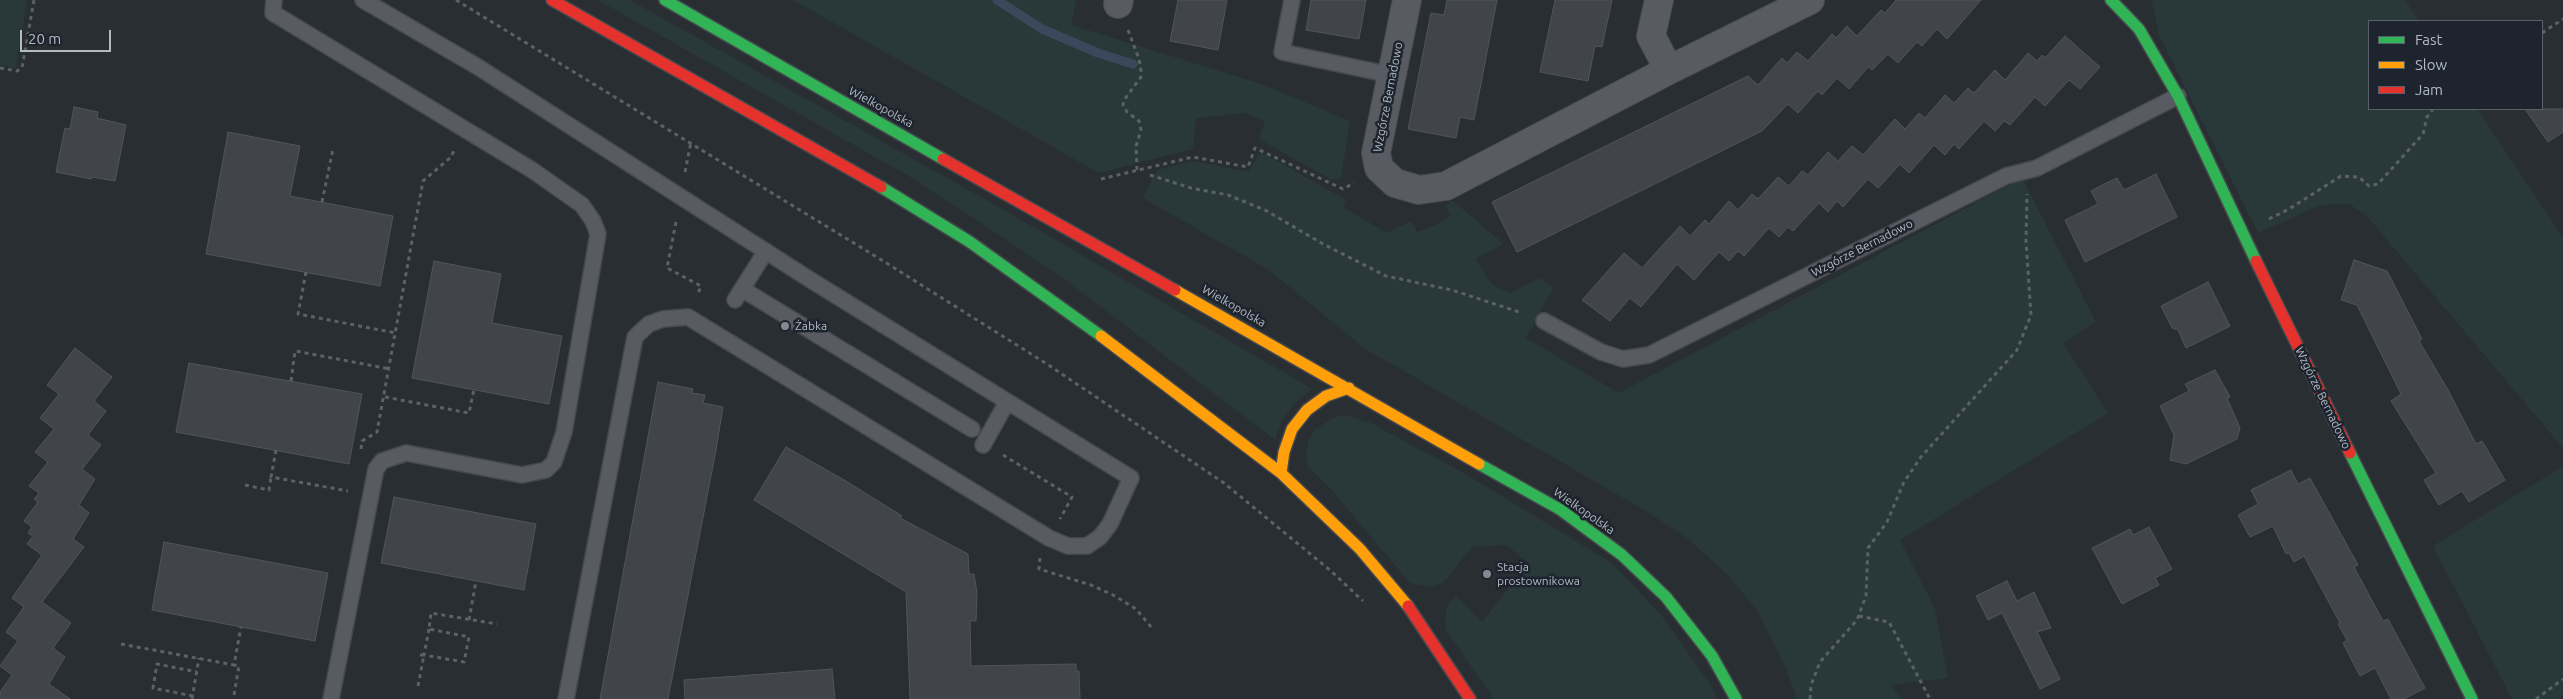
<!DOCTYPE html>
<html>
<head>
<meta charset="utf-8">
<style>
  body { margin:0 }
  #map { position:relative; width:2563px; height:699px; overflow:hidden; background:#292e33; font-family:Ubuntu,sans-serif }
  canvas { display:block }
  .legend { position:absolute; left:2368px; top:20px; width:175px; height:90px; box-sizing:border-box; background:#1d242d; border:1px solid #596069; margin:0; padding:6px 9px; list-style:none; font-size:15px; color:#b3bac4 }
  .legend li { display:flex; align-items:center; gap:10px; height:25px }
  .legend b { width:25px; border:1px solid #596069 }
  .scale { position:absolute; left:20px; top:30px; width:91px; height:22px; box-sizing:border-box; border:2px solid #b3bac4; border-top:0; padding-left:6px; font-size:15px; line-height:18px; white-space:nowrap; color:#b3bac4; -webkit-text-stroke:4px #1d242d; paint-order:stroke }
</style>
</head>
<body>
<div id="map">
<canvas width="2563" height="699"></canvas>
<ul class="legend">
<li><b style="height:6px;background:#30b455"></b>Fast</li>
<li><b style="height:6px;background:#ff9f0a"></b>Slow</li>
<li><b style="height:6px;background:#e5322d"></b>Jam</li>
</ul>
<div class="scale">20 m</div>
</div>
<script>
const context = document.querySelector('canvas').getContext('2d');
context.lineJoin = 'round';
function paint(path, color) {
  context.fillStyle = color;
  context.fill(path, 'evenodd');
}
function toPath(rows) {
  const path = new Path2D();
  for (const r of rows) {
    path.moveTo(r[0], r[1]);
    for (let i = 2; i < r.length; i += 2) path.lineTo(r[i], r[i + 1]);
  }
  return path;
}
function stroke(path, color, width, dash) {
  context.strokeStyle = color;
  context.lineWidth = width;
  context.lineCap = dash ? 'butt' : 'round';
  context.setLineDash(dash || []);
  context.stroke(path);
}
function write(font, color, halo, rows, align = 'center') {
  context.font = font + ' Ubuntu,sans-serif';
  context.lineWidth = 5;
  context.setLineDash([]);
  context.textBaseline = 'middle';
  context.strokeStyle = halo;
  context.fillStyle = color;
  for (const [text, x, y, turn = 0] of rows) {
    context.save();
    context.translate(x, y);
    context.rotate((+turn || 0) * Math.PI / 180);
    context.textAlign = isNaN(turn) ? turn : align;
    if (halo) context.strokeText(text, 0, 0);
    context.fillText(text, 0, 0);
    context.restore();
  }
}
paint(toPath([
  [0,0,27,0,16,68,0,65],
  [598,0,630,0,1011,214,1312,389,1294,404,1282,420,1275,440,1063,278,966,213,907,175],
  [793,0,1076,0,1071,25,1261,84,1350,121,1341,178,1332,180,1259,139,1265,121,1246,113,1196,118,1193,149,1099,173],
  [2152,0,2405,0,2419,21,2369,21,2369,109,2477,109,2563,238,2563,448,2366,215,2349,204,2321,205,2258,233,2159,35],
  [1261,152,1346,200,1343,207,1387,233,1411,221,1417,232,1435,225,1450,216,1445,205,1453,201,1504,244,1475,259,1493,285,1510,293,1539,278,1554,287,1526,338,1619,393,2022,178,2096,322,2063,343,2108,413,1900,540,1935,609,1948,678,1891,685,1902,699,1797,699,1787,671,1758,612,1728,575,1687,538,1646,511,1364,348,1269,270,1143,198,1157,170,1193,161,1249,172],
  [1345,415,1371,423,1469,476,1613,564,1662,616,1712,687,1717,699,1494,699,1446,630,1445,620,1448,604,1456,596,1482,622,1529,563,1506,545,1472,547,1443,583,1428,587,1410,583,1330,488,1308,467,1306,453,1308,442,1314,430,1333,418],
  [2563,466,2563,696,2558,699,2512,699,2433,546]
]), '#29393a');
stroke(toPath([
  [997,0,1042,29,1098,53,1133,64]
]), '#39495b', 9);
const building = toPath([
  [1178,0,1227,0,1218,50,1170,41,1178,0],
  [1311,0,1366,0,1359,39,1306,30,1311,0],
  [1447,0,1497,0,1474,120,1460,117,1456,138,1408,129,1431,13,1444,15,1447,0],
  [1555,0,1612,0,1602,47,1595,46,1588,81,1540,72,1555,0],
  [1896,0,1981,0,1947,39,1937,29,1922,46,1917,42,1898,63,1888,54,1872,70,1868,67,1849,89,1837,78,1822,95,1818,91,1798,113,1788,104,1762,131,1517,252,1492,202,1748,76,1758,85,1782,58,1787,63,1797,52,1808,61,1832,34,1836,38,1847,26,1857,36,1881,10,1885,13,1896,0],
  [2065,36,2100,67,2080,89,2069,80,2045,106,2035,97,2010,125,2004,121,1995,131,1984,121,1959,149,1954,144,1945,155,1934,145,1909,173,1900,164,1878,188,1868,179,1843,207,1837,201,1828,212,1819,203,1793,231,1788,227,1779,237,1769,228,1744,256,1738,251,1729,261,1719,252,1694,280,1677,264,1641,307,1630,298,1610,321,1582,300,1624,253,1642,268,1680,226,1690,236,1705,220,1709,224,1729,201,1738,210,1752,194,1758,199,1778,177,1789,186,1802,171,1808,175,1828,152,1838,161,1852,146,1863,155,1895,119,1905,129,1919,113,1925,118,1945,95,1954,103,1968,88,1974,93,1995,70,2005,80,2028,53,2037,61,2042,55,2045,58,2065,36],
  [74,107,98,112,97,118,126,125,115,181,92,177,91,179,56,172,65,128,70,129,74,107],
  [2525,109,2563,109,2563,132,2548,142,2525,109],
  [228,132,300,146,290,196,393,216,380,286,206,254,228,132],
  [2156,174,2177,217,2085,262,2065,220,2098,204,2091,191,2104,184,2117,178,2124,190,2156,174],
  [2354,260,2387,271,2422,339,2419,341,2448,390,2476,444,2482,441,2505,480,2469,502,2462,491,2439,505,2424,480,2436,473,2391,401,2401,394,2357,305,2341,300,2354,260],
  [434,261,501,274,492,323,562,336,549,404,412,378,434,261],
  [2208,282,2230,326,2186,348,2178,330,2172,328,2161,306,2208,282],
  [75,348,112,377,94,401,106,411,88,435,101,445,82,469,95,479,79,505,89,513,73,539,84,547,42,602,71,623,53,648,65,657,49,684,70,699,0,699,0,692,12,675,0,666,18,641,6,632,24,607,12,598,42,555,27,544,33,536,28,533,32,527,24,521,38,502,34,499,39,493,29,486,48,462,35,452,54,429,40,418,59,394,47,385,75,348],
  [189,363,362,394,349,464,176,432,189,363],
  [2215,370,2230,397,2227,398,2240,428,2237,439,2186,464,2170,460,2174,435,2160,406,2189,391,2185,384,2215,370],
  [658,382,693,389,692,393,705,395,703,403,723,407,716,450,668,699,600,699,658,382],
  [786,447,846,481,902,516,900,518,968,554,969,574,974,574,977,593,976,621,970,621,971,666,1076,664,1076,671,1079,671,1080,699,910,699,906,592,754,500,786,447],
  [2291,470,2298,484,2310,478,2358,565,2354,567,2383,621,2388,619,2425,688,2404,699,2391,699,2375,668,2360,676,2343,643,2347,640,2338,624,2340,623,2304,556,2294,562,2289,553,2286,554,2273,526,2250,537,2238,515,2258,504,2251,490,2291,470],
  [394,497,536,524,524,590,381,563,394,497],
  [2149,527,2172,569,2155,578,2159,585,2122,604,2092,548,2130,529,2133,535,2149,527],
  [164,542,328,573,315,641,152,610,164,542],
  [2007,581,2017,601,2034,592,2051,628,2037,632,2060,679,2040,689,2002,613,1988,620,1976,596,2007,581],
  [832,669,835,699,685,699,684,680,832,669]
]);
paint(building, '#41454a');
stroke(building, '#50555b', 1);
const lane = toPath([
  [274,0,273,13,532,170,582,205,593,221,598,234,564,432,554,462,546,470,522,475,406,453,382,461,376,469,331,699],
  [363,0,478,67,809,279,1131,478,1110,524,1100,537,1087,546,1068,546,1049,538,688,317,663,319,649,324,635,337,566,699],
  [1292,0,1282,52,1391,75],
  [742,289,972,429],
  [735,300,766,251],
  [1544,321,1601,352,1623,359,1649,355,2006,176,2037,168,2178,96],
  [983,445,1007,402]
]);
const street = toPath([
  [1407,0,1376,153,1379,168,1395,183,1419,190,1446,186,1669,70,1810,0],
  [1659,0,1651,36,1669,70],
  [1118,4,1119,0]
]);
const fast = toPath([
  [665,0,943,159],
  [2111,0,2139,29,2178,96,2256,261],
  [881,187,970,242,1101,336],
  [2350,453,2472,699],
  [1479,464,1561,510,1622,555,1666,597,1712,656,1736,699]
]);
const slow = toPath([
  [1175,290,1479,464],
  [1101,336,1281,473,1360,549,1408,606],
  [1281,473,1284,452,1292,429,1307,410,1326,396,1349,388]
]);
const jam = toPath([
  [552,0,881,187],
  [943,159,1175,290],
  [2256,261,2350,453],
  [1408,606,1470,699]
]);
stroke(lane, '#464a4e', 18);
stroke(street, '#464a4e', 30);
stroke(fast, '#464a4e', 14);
stroke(slow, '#464a4e', 14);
stroke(jam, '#464a4e', 14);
stroke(toPath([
  [456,0,880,259,1047,364,1224,483,1331,571,1363,601],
  [1128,30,1139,59,1141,71,1141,77,1124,100,1123,105,1127,112,1139,121,1141,130,1136,146,1137,170],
  [2542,33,2563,19],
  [0,68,17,71,22,68,34,0],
  [685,172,691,142],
  [1150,175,1191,188,1228,195,1265,210,1323,244,1386,276,1452,290,1522,313],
  [1101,179,1193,157,1248,167,1255,148,1343,189,1354,183],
  [322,202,333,149],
  [2269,219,2289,209,2341,176,2359,177,2369,186,2378,184,2423,134,2427,117,2433,109],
  [676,222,667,268,701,286,697,296],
  [306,272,298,314,396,333],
  [291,381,295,351,390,369],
  [385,397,469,413,474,389],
  [361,449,362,441,377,432,423,181,450,158,455,149],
  [276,450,271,477,348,491],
  [1003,455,1072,497,1060,519],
  [245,485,269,490,271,477],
  [1040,558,1039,569,1091,585,1115,596,1136,609,1152,628],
  [1859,616,1889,622,1930,699],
  [469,620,476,581],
  [429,629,424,655,464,662,469,637,429,629,431,613,497,624],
  [121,644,234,665,241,627],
  [418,686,424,655,420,655],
  [234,695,239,666,234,665],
  [193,696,153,688,157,664,197,672],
  [192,699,199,658],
  [1810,699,1811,685,1820,662,1857,620,1866,596,1868,548,1887,522,1904,482,1921,457,2017,350,2031,315,2026,241,2027,194],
  [2536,699,2563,679]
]), '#5c6166', 3, [4, 4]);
stroke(lane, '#585c62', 15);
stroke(street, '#585c62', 28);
stroke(fast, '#30b455', 11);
stroke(slow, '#ff9f0a', 11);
stroke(jam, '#e5322d', 11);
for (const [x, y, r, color] of [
  [785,326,5,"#838991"],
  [1487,574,5,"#838991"]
]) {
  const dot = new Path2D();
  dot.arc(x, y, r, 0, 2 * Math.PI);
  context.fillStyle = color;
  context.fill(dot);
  stroke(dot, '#1d242d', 2);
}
write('12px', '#b3bac4', '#1d242d', [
  ["Wzgórze Bernadowo",1388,97,-79],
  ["Wielkopolska",881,107,29],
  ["Wzgórze Bernadowo",1862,248,-27],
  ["Wielkopolska",1234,306,30],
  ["Wzgórze Bernadowo",2323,398,64],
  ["Wielkopolska",1584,511,35]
]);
write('12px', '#b3bac4', '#1d242d', [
  ["Żabka",795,326],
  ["Stacja",1497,567],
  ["prostownikowa",1497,581]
], 'left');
</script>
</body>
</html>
